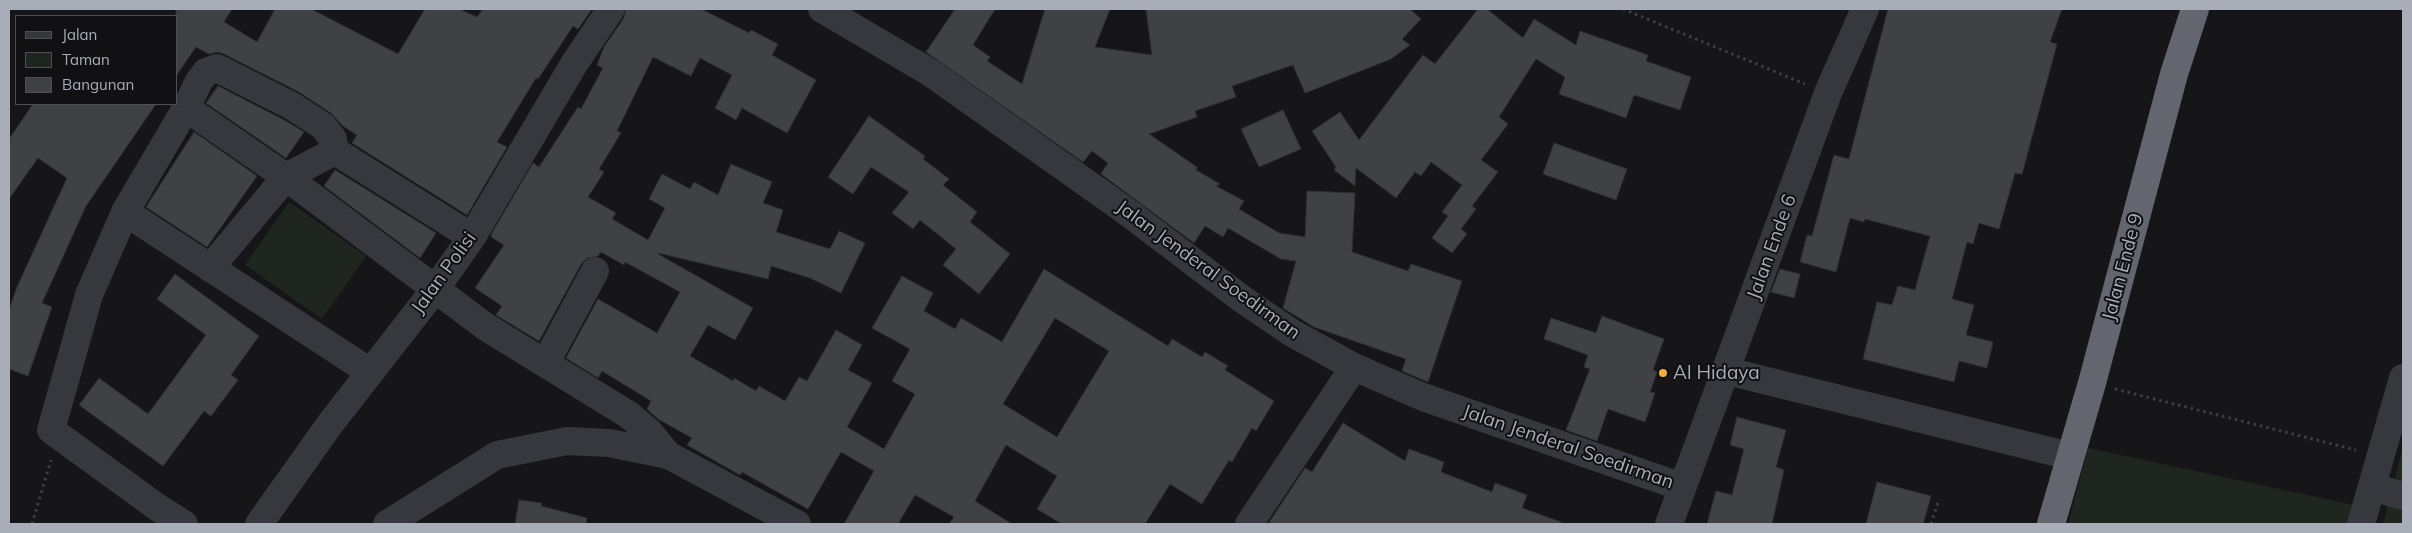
<!DOCTYPE html>
<html>
<head>
<meta charset="utf-8">
<style>
  body { margin:0 }
  #map { position:relative; width:2412px; height:533px; overflow:hidden; background:#161618; font-family:Mulish,sans-serif }
  canvas { display:block }
  .frame { position:absolute; inset:0; border:10px solid #a8adb8; pointer-events:none }
  .legend { position:absolute; left:15px; top:15px; width:162px; height:90px; box-sizing:border-box; background:#111113; border:1px solid #4d4f55; margin:0; padding:6px 9px; list-style:none; font-size:15px; color:#a8adb8 }
  .legend li { display:flex; align-items:center; gap:10px; height:25px }
  .legend b { width:25px; border:1px solid #4d4f55 }
</style>
</head>
<body>
<div id="map">
<canvas width="2412" height="533"></canvas>
<div class="frame"></div>
<ul class="legend">
<li><b style="height:6px;background:#37383d"></b>Jalan</li>
<li><b style="height:14px;background:#1e261f"></b>Taman</li>
<li><b style="height:14px;background:#404145"></b>Bangunan</li>
</ul>
</div>
<script>
const context = document.querySelector('canvas').getContext('2d');
context.lineJoin = 'round';
function paint(path, color) {
  context.fillStyle = color;
  context.fill(path, 'evenodd');
}
function toPath(rows) {
  const path = new Path2D();
  for (const r of rows) {
    path.moveTo(r[0], r[1]);
    for (let i = 2; i < r.length; i += 2) path.lineTo(r[i], r[i + 1]);
  }
  return path;
}
function stroke(path, color, width, dash) {
  context.strokeStyle = color;
  context.lineWidth = width;
  context.lineCap = dash ? 'butt' : 'round';
  context.setLineDash(dash || []);
  context.stroke(path);
}
function write(font, color, halo, rows, align = 'center') {
  context.font = font + ' Mulish,sans-serif';
  context.lineWidth = 4;
  context.setLineDash([]);
  context.textBaseline = 'middle';
  context.strokeStyle = halo;
  context.fillStyle = color;
  for (const [text, x, y, turn = 0] of rows) {
    context.save();
    context.translate(x, y);
    context.rotate((+turn || 0) * Math.PI / 180);
    context.textAlign = isNaN(turn) ? turn : align;
    if (halo) context.strokeText(text, 0, 0);
    context.fillText(text, 0, 0);
    context.restore();
  }
}
paint(toPath([
  [289,202,366,256,322,319,245,265],
  [2403,446,2403,524,2383,524],
  [2088,448,2354,505,2349,524,2068,524]
]), '#1e261f');
const building = toPath([
  [176,9,232,9,224,22,257,42,275,9,311,9,398,54,425,9,459,9,477,17,483,9,592,9,578,29,573,26,538,79,536,78,497,142,507,147,467,215,352,143,357,135,343,126,331,113,299,92,224,54,218,52,209,54,196,47,176,76,176,9],
  [626,9,701,9,749,33,751,30,778,44,772,55,816,80,787,133,742,108,736,120,715,108,732,75,700,58,691,76,653,57,617,131,621,133,599,169,604,172,588,197,616,213,612,219,648,240,665,208,649,199,662,174,690,189,694,182,718,195,731,164,772,182,763,203,783,210,776,232,830,249,839,231,865,243,841,293,810,278,771,266,768,279,658,253,658,254,753,308,735,340,708,325,690,356,733,381,734,378,756,391,759,386,785,401,799,377,807,381,836,330,862,345,848,370,872,383,847,427,884,449,915,394,892,381,910,349,872,328,902,276,933,293,924,311,955,329,961,318,1002,342,1044,269,1168,346,1172,339,1202,357,1205,352,1228,366,1225,370,1274,401,1256,431,1252,428,1232,462,1229,460,1202,504,1170,484,1145,524,1062,524,1037,509,1057,476,1006,445,975,501,1012,524,949,524,954,517,915,495,898,524,844,524,874,471,841,452,808,509,742,472,740,475,687,445,692,438,658,419,647,409,651,401,602,371,598,378,566,358,598,299,657,333,680,292,625,262,624,265,601,252,598,256,587,258,581,264,539,341,496,315,502,306,475,288,504,245,491,237,492,233,533,163,539,167,578,107,581,109,603,68,597,65,604,47,624,18,626,9],
  [1055,318,1109,351,1057,437,1003,404,1055,318],
  [955,9,995,9,973,45,990,57,987,61,1022,84,1045,9,1110,9,1095,47,1152,55,1146,9,1410,9,1421,19,1402,39,1410,45,1391,59,1305,93,1293,65,1232,86,1236,97,1195,111,1197,117,1149,134,1197,167,1196,170,1220,184,1216,186,1244,201,1239,209,1279,233,1305,237,1307,191,1355,193,1352,252,1408,271,1411,264,1462,281,1428,382,1402,371,1406,359,1314,327,1283,308,1296,261,1281,259,1228,228,1223,237,1205,226,1194,243,1101,174,1108,163,1092,151,1083,162,926,52,955,9],
  [1478,9,1487,9,1523,38,1534,19,1576,45,1580,31,1648,55,1646,61,1691,77,1680,110,1634,95,1626,118,1559,94,1565,77,1536,59,1499,117,1508,124,1481,160,1498,172,1472,206,1476,209,1461,229,1467,234,1452,253,1432,238,1448,216,1442,212,1462,185,1431,162,1421,176,1415,172,1396,198,1356,168,1355,186,1334,170,1336,167,1312,131,1340,112,1359,140,1423,55,1435,64,1478,9],
  [1888,9,2062,9,2050,42,2057,44,2022,174,2015,173,1999,229,1979,223,1973,244,1967,242,1952,299,1974,305,1966,335,1993,342,1987,368,1959,361,1954,382,1863,359,1877,302,1892,305,1898,286,1915,290,1930,236,1865,219,1864,222,1850,218,1836,272,1800,262,1807,235,1812,236,1834,155,1849,159,1888,9],
  [218,86,284,120,304,132,286,158,206,103,218,86],
  [33,104,156,104,86,206,42,303,52,307,28,376,9,369,9,310,17,287,67,178,38,158,9,199,9,139,33,104],
  [1283,110,1301,149,1259,167,1241,129,1283,110],
  [869,116,925,156,923,159,949,179,943,185,977,212,970,222,1010,254,979,294,943,265,956,249,920,220,913,229,892,213,909,192,871,167,853,194,828,177,869,116],
  [194,132,257,176,207,247,146,207,194,132],
  [1554,143,1627,169,1616,200,1543,174,1554,143],
  [335,170,436,233,420,258,324,186,335,170],
  [1780,269,1800,274,1794,298,1771,292,1780,269],
  [175,274,259,336,231,375,238,380,211,416,204,411,163,466,79,405,99,378,148,414,206,335,157,299,175,274],
  [1602,316,1664,339,1653,370,1657,372,1650,392,1655,393,1645,422,1608,409,1597,441,1566,430,1590,369,1584,367,1588,355,1544,339,1551,318,1596,333,1602,316],
  [1737,417,1786,430,1776,467,1784,470,1772,524,1707,524,1716,491,1732,495,1744,449,1730,445,1737,417],
  [1343,423,1405,461,1409,449,1444,462,1441,472,1492,492,1495,483,1527,495,1522,508,1561,522,1561,524,1268,524,1305,468,1312,472,1343,423],
  [1877,482,1931,496,1923,524,1866,524,1877,482],
  [519,500,542,503,541,506,587,518,586,524,515,524,519,500]
]);
paint(building, '#404145');
stroke(building, '#303034', 1);
stroke(toPath([
  [1623,9,1805,84],
  [2115,389,2356,450],
  [32,524,51,460],
  [1931,524,1939,499]
]), '#3d3f44', 3, [2.5, 4]);
stroke(toPath([
  [822,9,931,73,1126,211,1242,299,1292,333,1354,367,1423,397,1682,487],
  [186,108,286,177,486,327,629,415,650,433,668,455],
  [125,212,370,372],
  [210,268,286,177,335,151],
  [546,362,595,271],
  [1727,371,2070,456],
  [2372,487,2403,496],
  [184,524,157,507,51,430,89,295,125,212,186,108,199,81,206,72,217,68,292,106,323,126,333,139,335,151,472,237],
  [259,524,330,424,436,288,472,237,574,64,611,9],
  [387,524,497,455,567,441,609,443,668,455,797,524],
  [1249,524,1354,367],
  [1669,524,1828,93,1865,9],
  [2361,524,2403,378]
]), '#37383d', 28);
stroke(toPath([
  [2051,524,2092,383,2174,74,2195,9]
]), '#63666e', 28);
for (const [x, y, r, color] of [
  [1663,373,5,"#f2b134"]
]) {
  const dot = new Path2D();
  dot.arc(x, y, r, 0, 2 * Math.PI);
  context.fillStyle = color;
  context.fill(dot);
  stroke(dot, '#111113', 2);
}
write('19px', '#a8adb8', '#111113', [
  ["Jalan Ende 6",1772,247,-70],
  ["Jalan Ende 9",2123,267,-75],
  ["Jalan Jenderal Soedirman",1208,270,36],
  ["Jalan Polisi",444,273,-54],
  ["Jalan Jenderal Soedirman",1568,447,19]
]);
write('19px', '#a8adb8', '#111113', [
  ["Al Hidaya",1673,373]
], 'left');
</script>
</body>
</html>
